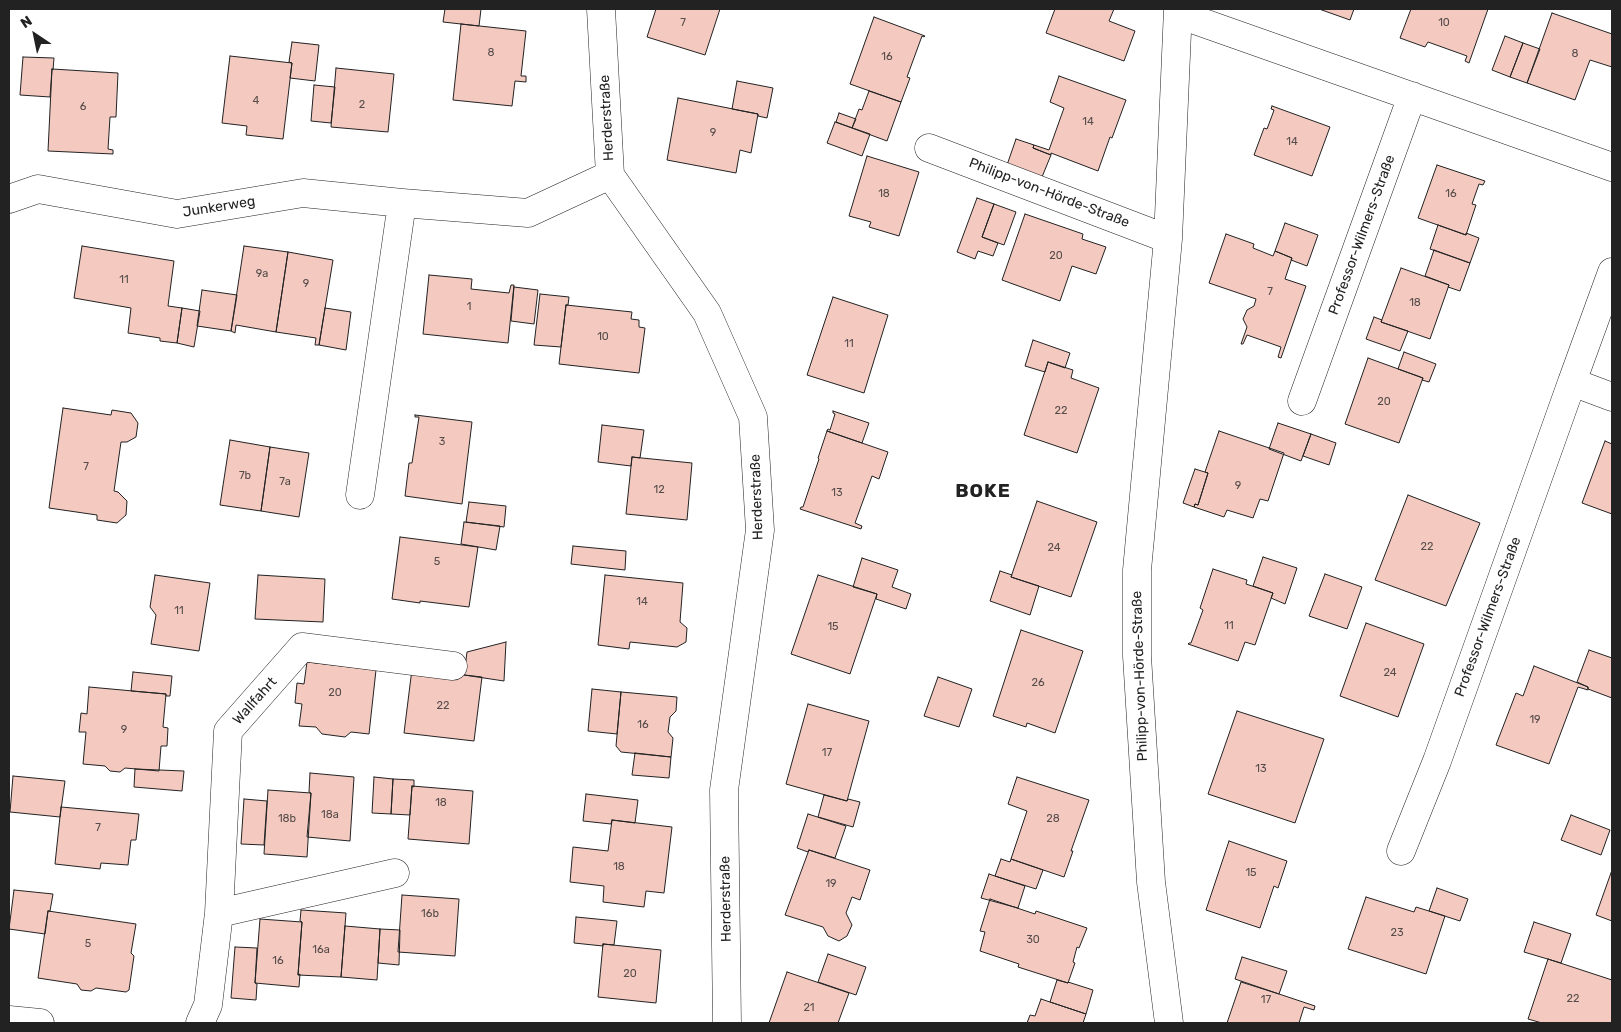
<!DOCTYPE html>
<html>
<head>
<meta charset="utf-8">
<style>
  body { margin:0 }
  #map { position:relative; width:1621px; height:1032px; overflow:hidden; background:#fff; font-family:Rubik,sans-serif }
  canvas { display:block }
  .frame { position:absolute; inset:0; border:10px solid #222; pointer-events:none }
  .north { position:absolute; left:10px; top:10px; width:50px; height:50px; -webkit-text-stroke:4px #fff; paint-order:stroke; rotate:326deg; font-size:14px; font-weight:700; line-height:20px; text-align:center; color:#222 }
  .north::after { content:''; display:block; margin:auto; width:18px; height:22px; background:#222; clip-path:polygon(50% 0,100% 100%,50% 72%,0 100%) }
</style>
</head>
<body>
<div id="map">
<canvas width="1621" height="1032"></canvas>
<div class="frame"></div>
<div class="north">N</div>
</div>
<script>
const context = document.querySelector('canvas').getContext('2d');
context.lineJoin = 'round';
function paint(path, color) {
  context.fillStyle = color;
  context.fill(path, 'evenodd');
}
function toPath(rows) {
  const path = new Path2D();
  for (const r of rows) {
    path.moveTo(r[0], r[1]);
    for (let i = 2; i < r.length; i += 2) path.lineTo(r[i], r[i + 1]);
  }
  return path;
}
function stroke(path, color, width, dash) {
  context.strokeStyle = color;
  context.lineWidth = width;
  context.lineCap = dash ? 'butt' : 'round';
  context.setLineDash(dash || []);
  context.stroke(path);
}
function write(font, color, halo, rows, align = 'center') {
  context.font = font + ' Rubik,sans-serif';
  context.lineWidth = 4;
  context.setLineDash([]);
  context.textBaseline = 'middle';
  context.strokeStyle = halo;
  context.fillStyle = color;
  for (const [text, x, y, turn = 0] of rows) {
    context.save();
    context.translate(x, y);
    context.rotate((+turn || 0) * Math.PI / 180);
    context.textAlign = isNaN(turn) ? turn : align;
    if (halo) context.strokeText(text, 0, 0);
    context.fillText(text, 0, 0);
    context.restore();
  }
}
const building = toPath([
  [445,9,481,9,479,26,443,22,445,9],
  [656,9,720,9,705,55,647,37,656,9],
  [1055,9,1114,9,1109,21,1135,31,1124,61,1046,33,1055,9],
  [1319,9,1354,9,1350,20,1319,9],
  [1411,9,1488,9,1469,63,1465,61,1467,56,1428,42,1425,47,1400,38,1411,9],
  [1552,13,1612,34,1612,67,1590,60,1575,100,1527,83,1552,13],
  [874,17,925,36,924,37,922,36,907,77,910,78,901,102,850,84,874,17],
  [461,24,526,31,521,76,526,76,526,82,515,81,512,106,453,100,461,24],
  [1505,36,1523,43,1510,77,1492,70,1505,36],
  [292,42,319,45,315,81,290,78,292,63,289,62,292,42],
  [1523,43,1540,49,1527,83,1510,77,1523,43],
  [230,56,292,63,283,139,246,135,247,126,222,123,230,56],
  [23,57,54,58,53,70,52,69,50,97,20,95,23,57],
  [336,68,394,74,388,132,331,127,336,68],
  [52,69,118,73,116,117,110,117,108,149,113,150,113,154,48,151,52,69],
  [1059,76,1126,100,1112,138,1110,137,1098,171,1051,153,1051,155,1033,148,1034,145,1049,150,1064,108,1050,102,1059,76],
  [737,81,773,88,767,118,758,116,758,114,732,109,737,81],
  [314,85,335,87,331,123,311,121,314,85],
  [869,91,901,102,887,141,852,128,859,109,862,110,869,91],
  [678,98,758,114,751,153,740,150,736,173,667,160,678,98],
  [1272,106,1330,127,1312,176,1254,155,1264,128,1267,129,1273,113,1274,110,1271,109,1272,106],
  [839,113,856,119,852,128,836,122,839,113],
  [835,122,870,134,862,156,827,143,835,122],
  [1016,139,1034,145,1033,148,1051,155,1042,177,1007,165,1016,139],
  [867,156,919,172,899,236,869,227,871,222,849,216,867,156],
  [1437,165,1485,181,1483,185,1479,184,1472,204,1476,205,1466,235,1418,218,1437,165],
  [977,198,994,204,982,237,998,243,993,256,978,251,975,259,957,252,977,198],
  [994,204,1016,212,1004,245,982,237,994,204],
  [1025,214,1083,234,1082,239,1106,247,1096,274,1072,266,1060,301,1002,280,1025,214],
  [1285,223,1318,235,1307,266,1291,260,1292,258,1275,251,1285,223],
  [1438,225,1466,235,1466,233,1479,238,1470,263,1430,249,1438,225],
  [1226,234,1254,244,1253,248,1273,256,1275,251,1292,258,1285,279,1306,286,1281,358,1278,357,1281,347,1247,335,1243,344,1241,344,1247,327,1243,319,1247,310,1254,306,1256,299,1209,283,1226,234],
  [82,246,174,261,168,306,182,308,177,343,160,341,160,338,128,333,131,308,74,298,82,246],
  [244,246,288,252,276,332,236,325,235,333,231,331,244,246],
  [1434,250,1470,263,1460,291,1448,287,1449,285,1425,276,1434,250],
  [288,252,333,260,319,345,315,345,316,338,276,332,288,252],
  [1401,268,1449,285,1430,339,1381,322,1401,268],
  [429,275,472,279,471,289,509,293,511,285,514,285,508,343,423,334,429,275],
  [514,287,538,290,534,324,511,321,514,287],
  [202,290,237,295,231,331,197,326,202,290],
  [540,294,569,297,568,305,566,305,561,347,534,345,540,294],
  [833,297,888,315,864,393,807,375,833,297],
  [566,305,632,312,631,319,639,320,639,327,645,328,639,373,559,364,566,305],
  [182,308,200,311,194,347,177,343,182,308],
  [325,308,351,312,346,350,319,345,325,308],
  [1374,317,1382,320,1381,322,1408,331,1400,351,1366,339,1374,317],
  [1033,340,1070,353,1065,368,1048,362,1045,372,1025,366,1033,340],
  [1404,352,1436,364,1429,382,1422,380,1423,378,1398,369,1404,352],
  [1368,358,1423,378,1399,443,1345,424,1368,358],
  [1048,362,1073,370,1071,378,1099,388,1077,453,1024,435,1048,362],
  [63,408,111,415,112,410,131,413,138,423,136,437,127,442,121,442,114,491,118,492,127,501,126,515,117,523,97,520,97,515,49,508,63,408],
  [833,411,869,423,862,443,827,431,828,429,830,430,835,414,833,413,833,411],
  [415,415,472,422,462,504,405,496,409,463,412,463,419,417,415,417,415,415],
  [1278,423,1311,434,1301,461,1269,449,1278,423],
  [602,425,644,430,640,458,632,457,631,466,598,462,602,425],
  [827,431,888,452,879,479,872,476,855,523,862,526,861,529,800,509,801,507,803,507,819,459,818,458,827,431],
  [1219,431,1284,453,1268,501,1260,499,1253,518,1227,510,1224,517,1194,507,1195,504,1198,505,1208,473,1205,472,1219,431],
  [1311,434,1336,443,1329,465,1303,456,1311,434],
  [230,440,270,447,261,511,220,505,230,440],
  [1605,441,1612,444,1612,514,1582,503,1605,441],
  [270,447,309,453,299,517,261,511,270,447],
  [632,457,692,463,687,520,626,514,632,457],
  [1195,469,1208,473,1198,505,1195,504,1194,507,1183,503,1195,469],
  [1408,495,1480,523,1446,606,1375,580,1408,495],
  [1037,501,1097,522,1071,597,1011,577,1037,501],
  [469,502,506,506,504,527,466,522,469,502],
  [464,522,500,526,496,550,461,544,464,522],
  [400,537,478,547,469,607,420,601,420,603,392,599,400,537],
  [573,546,626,551,625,570,571,564,573,546],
  [1263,557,1297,568,1285,604,1271,598,1273,593,1253,586,1263,557],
  [862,558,898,570,892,587,911,594,906,609,876,599,877,594,853,587,862,558],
  [1213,569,1247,580,1246,584,1273,593,1255,645,1245,642,1238,661,1188,644,1189,643,1191,643,1203,610,1200,608,1213,569],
  [1000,571,1012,575,1011,577,1039,586,1030,615,990,601,1000,571],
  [1325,574,1362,587,1347,629,1309,616,1325,574],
  [155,575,210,583,199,651,151,644,156,615,150,607,155,575],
  [258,575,325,579,323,622,255,619,258,575],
  [605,575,683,583,680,622,687,628,686,642,677,647,630,642,629,649,598,645,605,575],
  [818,575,877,594,850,674,791,654,818,575],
  [1366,623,1424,644,1398,717,1340,696,1366,623],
  [1021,630,1083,651,1055,733,1027,723,1026,727,993,716,1021,630],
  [506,642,504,681,464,675,467,652,506,642],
  [1589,650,1612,658,1612,698,1588,689,1588,687,1577,682,1589,650],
  [307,662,376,670,369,734,351,732,345,737,322,734,316,727,299,726,302,704,295,703,297,683,304,684,307,662],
  [1534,666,1588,687,1588,690,1578,687,1549,764,1496,745,1516,693,1523,696,1534,666],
  [412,669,482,677,474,741,404,733,412,669],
  [133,672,172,676,170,696,166,696,166,694,131,691,133,672],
  [938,677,972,689,959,727,924,716,938,677],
  [89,687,166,694,163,727,168,728,167,746,161,746,159,771,125,768,120,772,110,771,105,766,83,764,86,732,79,732,81,713,87,714,89,687],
  [592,689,621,692,617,734,588,731,592,689],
  [621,692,677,697,676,711,670,717,668,732,673,738,671,757,621,752,616,746,621,692],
  [808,704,869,721,847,801,786,784,808,704],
  [1237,711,1324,739,1295,823,1208,794,1237,711],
  [635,753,671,757,669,778,632,775,635,753],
  [135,769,184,771,182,791,134,787,135,769],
  [310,773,354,777,350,841,307,837,311,793,309,792,310,773],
  [13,776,65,781,60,817,10,812,13,776],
  [374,777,393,779,391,814,372,813,374,777],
  [1017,777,1089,800,1071,851,1073,851,1064,877,1011,859,1027,811,1008,804,1017,777],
  [393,779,414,780,414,787,412,786,410,815,391,814,393,779],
  [412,786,473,791,469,844,408,839,412,786],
  [268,790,311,793,307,857,264,854,268,790],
  [586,794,638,800,635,823,612,820,611,824,583,821,586,794],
  [824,795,847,801,848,799,860,802,853,827,818,817,824,795],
  [244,799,267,801,264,845,241,844,244,799],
  [61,807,139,814,136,840,131,840,128,865,101,863,100,869,55,864,61,807],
  [808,814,846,826,835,858,809,850,808,852,797,848,808,814],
  [1571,815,1610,830,1601,855,1561,840,1571,815],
  [612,820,672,827,664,893,646,891,644,907,603,902,604,886,570,882,573,847,608,851,612,820],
  [1229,841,1287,861,1278,888,1274,886,1260,928,1206,910,1229,841],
  [809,850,870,870,860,900,852,897,846,913,852,925,847,936,839,941,828,936,823,927,785,915,809,850],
  [1001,859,1010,862,1011,859,1043,870,1036,889,995,876,1001,859],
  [1612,870,1612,921,1596,915,1612,870],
  [989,874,1025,886,1018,908,981,898,989,874],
  [1437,888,1468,899,1460,921,1429,911,1437,888],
  [14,890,53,894,50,911,48,911,45,934,9,929,14,890],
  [402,895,459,899,455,956,398,952,402,895],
  [1366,897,1414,912,1416,907,1445,916,1426,974,1348,949,1366,897],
  [990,899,1035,914,1036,911,1087,928,1079,948,1077,947,1073,962,1075,963,1068,983,1018,967,1019,964,980,951,985,932,980,931,990,899],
  [301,910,346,913,341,977,298,975,302,922,300,921,301,910],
  [48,911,136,924,131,953,134,956,129,990,126,992,96,988,91,991,81,990,77,984,38,978,48,911],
  [576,917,617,921,614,945,603,944,603,946,574,943,576,917],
  [260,919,302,922,298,975,300,974,299,987,255,983,260,919],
  [1534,922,1571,934,1561,963,1524,952,1534,922],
  [345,926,380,929,377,980,341,977,345,926],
  [380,929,400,930,399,965,378,963,380,929],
  [603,944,661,950,656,1003,598,997,603,944],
  [235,947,257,948,255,983,257,984,256,1000,231,998,235,947],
  [828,954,866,967,856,995,818,982,828,954],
  [1242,957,1287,971,1279,994,1235,979,1242,957],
  [1548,959,1612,980,1612,1023,1542,1023,1528,1019,1548,959],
  [787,972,849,993,838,1023,769,1023,787,972],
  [1057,980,1068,983,1068,982,1093,990,1086,1014,1050,1002,1057,980],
  [1241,982,1279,994,1315,1006,1314,1010,1304,1007,1299,1023,1227,1023,1241,982],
  [1041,999,1086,1014,1083,1023,1027,1023,1030,1015,1035,1016,1041,999]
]);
paint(building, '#f3c9c0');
stroke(building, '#222', 1);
const minor = toPath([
  [601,9,610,175,707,313,753,417,760,530,724,790,727,1023],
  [1178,14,1612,167],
  [929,148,1168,239],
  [9,199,38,189,177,214,303,193,402,203,528,213,610,175],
  [1612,272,1572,382,1612,397],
  [1302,401,1412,96],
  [360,495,402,203],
  [1401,851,1437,761,1572,382],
  [219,913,395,873],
  [9,1020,40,1023],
  [200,1023,208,1005,219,913,228,731,302,647,453,666],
  [1169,1023,1151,882,1137,656,1137,570,1168,239,1178,9]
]);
stroke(minor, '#222', 29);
stroke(minor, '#fff', 28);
write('11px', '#564c4a', null, [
  ["7",683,23],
  ["10",1444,23],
  ["8",491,53],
  ["8",1575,54],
  ["16",887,57],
  ["4",256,101],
  ["2",362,105],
  ["6",83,107],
  ["14",1088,122],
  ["9",713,133],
  ["14",1292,142],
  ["18",884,194],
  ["16",1451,194],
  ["20",1056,256],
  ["9a",262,274],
  ["11",124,280],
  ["9",306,284],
  ["7",1270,292],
  ["18",1415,303],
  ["1",469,307],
  ["10",603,337],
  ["11",849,344],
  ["20",1384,402],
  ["22",1061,411],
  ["3",442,442],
  ["7",86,467],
  ["7b",245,476],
  ["7a",285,482],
  ["9",1238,486],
  ["12",659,490],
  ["13",837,493],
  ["22",1427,547],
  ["24",1054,548],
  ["5",437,562],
  ["14",642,602],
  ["11",179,611],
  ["11",1229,626],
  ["15",833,627],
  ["24",1390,673],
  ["26",1038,683],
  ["20",335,693],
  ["22",443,706],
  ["19",1535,720],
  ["16",643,725],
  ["9",124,730],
  ["17",827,753],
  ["13",1261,769],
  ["18",441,803],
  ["18a",330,815],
  ["18b",287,819],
  ["28",1053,819],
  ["7",98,828],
  ["18",619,867],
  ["15",1251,873],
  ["19",831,884],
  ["16b",430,914],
  ["23",1397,933],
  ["30",1033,940],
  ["5",88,944],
  ["16a",321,950],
  ["16",278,961],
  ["20",630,974],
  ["22",1573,999],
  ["17",1266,1000],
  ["21",809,1008]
]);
write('14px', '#222', '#fff', [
  ["Herderstraße",607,118,-93],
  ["Philipp-von-Hörde-Straße",1049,193,21],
  ["Junkerweg",219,207,-9],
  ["Professor-Wilmers-Straße",1362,235,-70],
  ["Herderstraße",757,497,-92],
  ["Professor-Wilmers-Straße",1488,617,-70],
  ["Philipp-von-Hörde-Straße",1140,676,-92],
  ["Wallfahrt",255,701,-48],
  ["Herderstraße",726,899,-91]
]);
context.letterSpacing = '1px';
write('bold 19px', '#222', '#fff', [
  ["BOKE",983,492]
]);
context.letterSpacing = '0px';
</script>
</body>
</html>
